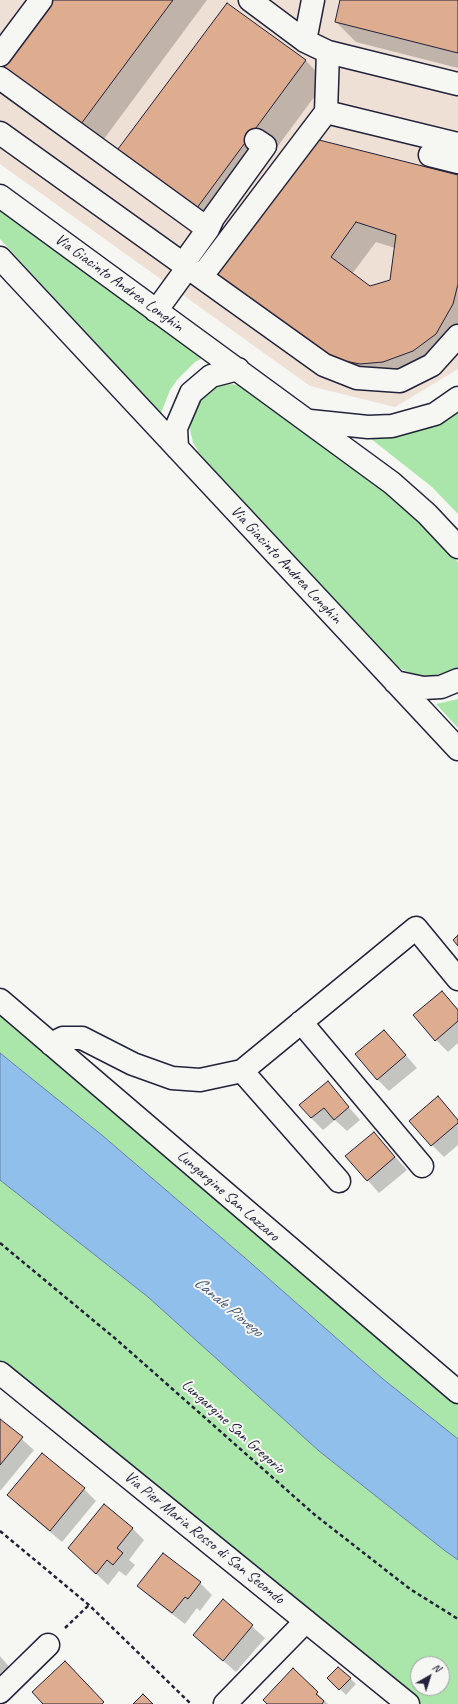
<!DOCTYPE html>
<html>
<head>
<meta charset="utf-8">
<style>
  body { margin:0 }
  #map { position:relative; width:458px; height:1704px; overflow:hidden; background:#f6f6f2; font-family:Caveat,sans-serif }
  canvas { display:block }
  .north { position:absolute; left:410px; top:1656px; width:40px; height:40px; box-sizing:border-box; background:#f6f6f2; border:1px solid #a1a1a9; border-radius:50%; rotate:39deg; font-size:11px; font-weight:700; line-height:16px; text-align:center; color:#22223b }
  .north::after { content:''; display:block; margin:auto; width:14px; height:18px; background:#22223b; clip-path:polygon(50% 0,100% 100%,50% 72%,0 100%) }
</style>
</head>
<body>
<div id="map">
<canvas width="458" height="1704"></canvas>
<div class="north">N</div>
</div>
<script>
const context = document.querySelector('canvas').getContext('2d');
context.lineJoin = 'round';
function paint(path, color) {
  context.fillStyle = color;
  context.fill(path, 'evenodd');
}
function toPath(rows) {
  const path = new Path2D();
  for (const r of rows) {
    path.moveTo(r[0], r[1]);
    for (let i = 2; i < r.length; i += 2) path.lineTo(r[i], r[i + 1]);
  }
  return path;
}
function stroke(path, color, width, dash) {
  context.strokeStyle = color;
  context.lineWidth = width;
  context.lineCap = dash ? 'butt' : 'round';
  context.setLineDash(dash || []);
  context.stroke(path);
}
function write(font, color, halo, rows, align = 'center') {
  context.font = font + ' Caveat,sans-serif';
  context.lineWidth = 4;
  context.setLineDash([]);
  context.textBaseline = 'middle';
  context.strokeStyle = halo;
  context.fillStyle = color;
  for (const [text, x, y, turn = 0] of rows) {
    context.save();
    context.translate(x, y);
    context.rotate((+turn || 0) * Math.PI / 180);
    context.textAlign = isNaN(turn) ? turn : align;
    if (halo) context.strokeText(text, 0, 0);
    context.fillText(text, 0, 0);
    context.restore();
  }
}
paint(toPath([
  [0,0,458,0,458,369,395,407,310,386,0,164]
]), '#efe0d5');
paint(toPath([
  [0,208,206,356,195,362,177,380,170,390,161,413,0,239],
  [228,384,247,386,390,491,454,556,458,563,458,667,442,674,428,676,414,674,401,669,387,657,199,453,193,442,190,430,191,418,195,407,202,397,210,391,218,386],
  [458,413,458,514,432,487,370,438,445,421],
  [458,699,458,728,436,704],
  [0,1014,458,1404,458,1439,383,1379,244,1257,103,1136,0,1053],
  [0,1180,148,1297,319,1451,444,1550,458,1560,458,1704,394,1704,0,1373],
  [418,1664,442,1664,442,1688,418,1688]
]), '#aae5aa');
const water = toPath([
  [0,1053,103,1136,244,1257,383,1379,458,1439,458,1560,444,1550,319,1451,148,1297,0,1180,0,1053]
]);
paint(water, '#90bfeb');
stroke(water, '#6480a5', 1);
paint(toPath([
  [52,0,207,0,98,147,20,89],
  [341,0,458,0,458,68,356,42,336,22],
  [227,5,306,61,326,81,215,231,136,173],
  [458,176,458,349,433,371,349,378,217,275],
  [376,242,395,248,391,281,369,287,352,274],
  [442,992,458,1009,458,1043,448,1052,436,1040],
  [396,1044,417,1068,389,1091,377,1079],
  [328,1083,360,1120,347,1131,335,1120,323,1130,311,1118],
  [438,1098,458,1120,458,1145,444,1157,432,1145],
  [374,1133,407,1170,379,1193,346,1156],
  [0,1420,34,1450,1,1490,0,1490],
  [42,1454,84,1489,96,1501,62,1542,20,1507,8,1495],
  [132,1528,144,1540,129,1560,135,1565,126,1576,119,1571,108,1585,69,1548],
  [200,1583,212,1595,200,1611,197,1608,185,1624,151,1598,139,1586],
  [223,1601,265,1638,236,1672,194,1635],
  [0,1656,12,1670,0,1681],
  [329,1678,350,1678,356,1684,346,1695],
  [317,1693,328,1704,268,1704]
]), '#0003');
const building = toPath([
  [50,0,173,0,78,128,0,67,50,0],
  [340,0,458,0,458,53,335,22,340,0],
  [227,3,306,60,194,212,115,153,227,3],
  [319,140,458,175,458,284,453,304,436,334,413,351,383,362,360,364,329,358,215,275,319,140],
  [356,222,396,235,390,280,370,286,331,257,356,222],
  [458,935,458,946,453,940,458,935],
  [442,991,458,1010,458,1021,435,1041,413,1015,442,991],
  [384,1030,406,1055,377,1080,355,1054,384,1030],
  [328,1081,349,1107,334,1120,324,1108,311,1118,299,1105,328,1081],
  [438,1096,458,1120,458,1123,431,1146,409,1121,438,1096],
  [374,1132,395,1157,367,1181,345,1156,374,1132],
  [0,1419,23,1437,0,1465,0,1419],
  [42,1453,85,1488,50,1531,7,1495,42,1453],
  [104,1504,133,1528,117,1548,123,1553,113,1565,107,1560,96,1574,68,1548,104,1504],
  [163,1553,201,1582,188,1599,185,1597,172,1613,137,1586,163,1553],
  [223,1599,253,1625,223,1661,193,1635,223,1599],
  [65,1661,104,1702,102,1704,43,1704,32,1692,65,1661],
  [338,1667,351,1678,339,1690,327,1678,338,1667],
  [293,1668,318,1692,316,1694,324,1701,322,1704,267,1704,263,1700,293,1668],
  [143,1694,153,1704,133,1704,143,1694]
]);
paint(building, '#dead90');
stroke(building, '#22223b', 1);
const minor = toPath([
  [250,0,305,41,328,52,458,84],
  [305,41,313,0],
  [0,55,41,0],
  [0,78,208,229,183,264],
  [326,112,328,52],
  [0,133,324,365,357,378,400,381,432,365,458,336],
  [430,155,458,162],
  [0,196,392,483,427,514,458,547],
  [208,229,213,218,265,146,256,140],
  [0,258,458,749],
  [201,277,326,112,458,144],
  [156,311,188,267],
  [310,421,368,427,392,426,435,414,458,398],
  [177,448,176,428,191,393,211,376,238,369],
  [395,682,423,688,441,687,458,680],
  [0,1000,458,1392],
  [301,1022,422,1166],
  [51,1044,63,1038,82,1038,133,1064,172,1078,200,1080,242,1071,416,928,458,979],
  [242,1071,339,1181],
  [0,1373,408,1704],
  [0,1692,48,1645],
  [225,1704,306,1621]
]);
stroke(minor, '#22223b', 25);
stroke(toPath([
  [0,1243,117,1340,315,1515,410,1589,458,1619],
  [0,1531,89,1605,191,1704],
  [65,1628,89,1605]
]), '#22223b', 2.5, [4, 3]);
stroke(minor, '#f6f6f2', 22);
write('16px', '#22223b', '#f6f6f2', [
  ["Via Giacinto Andrea Longhin",119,283,36],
  ["Via Giacinto Andrea Longhin",286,565,47],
  ["Lungargine San Lazzaro",228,1196,41],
  ["Lungargine San Gregorio",233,1427,42],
  ["Via Pier Maria Rosso di San Secondo",204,1538,39]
]);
write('italic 17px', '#485979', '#f6f6f2', [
  ["Canale Piovego",228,1307,40]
]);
</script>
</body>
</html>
